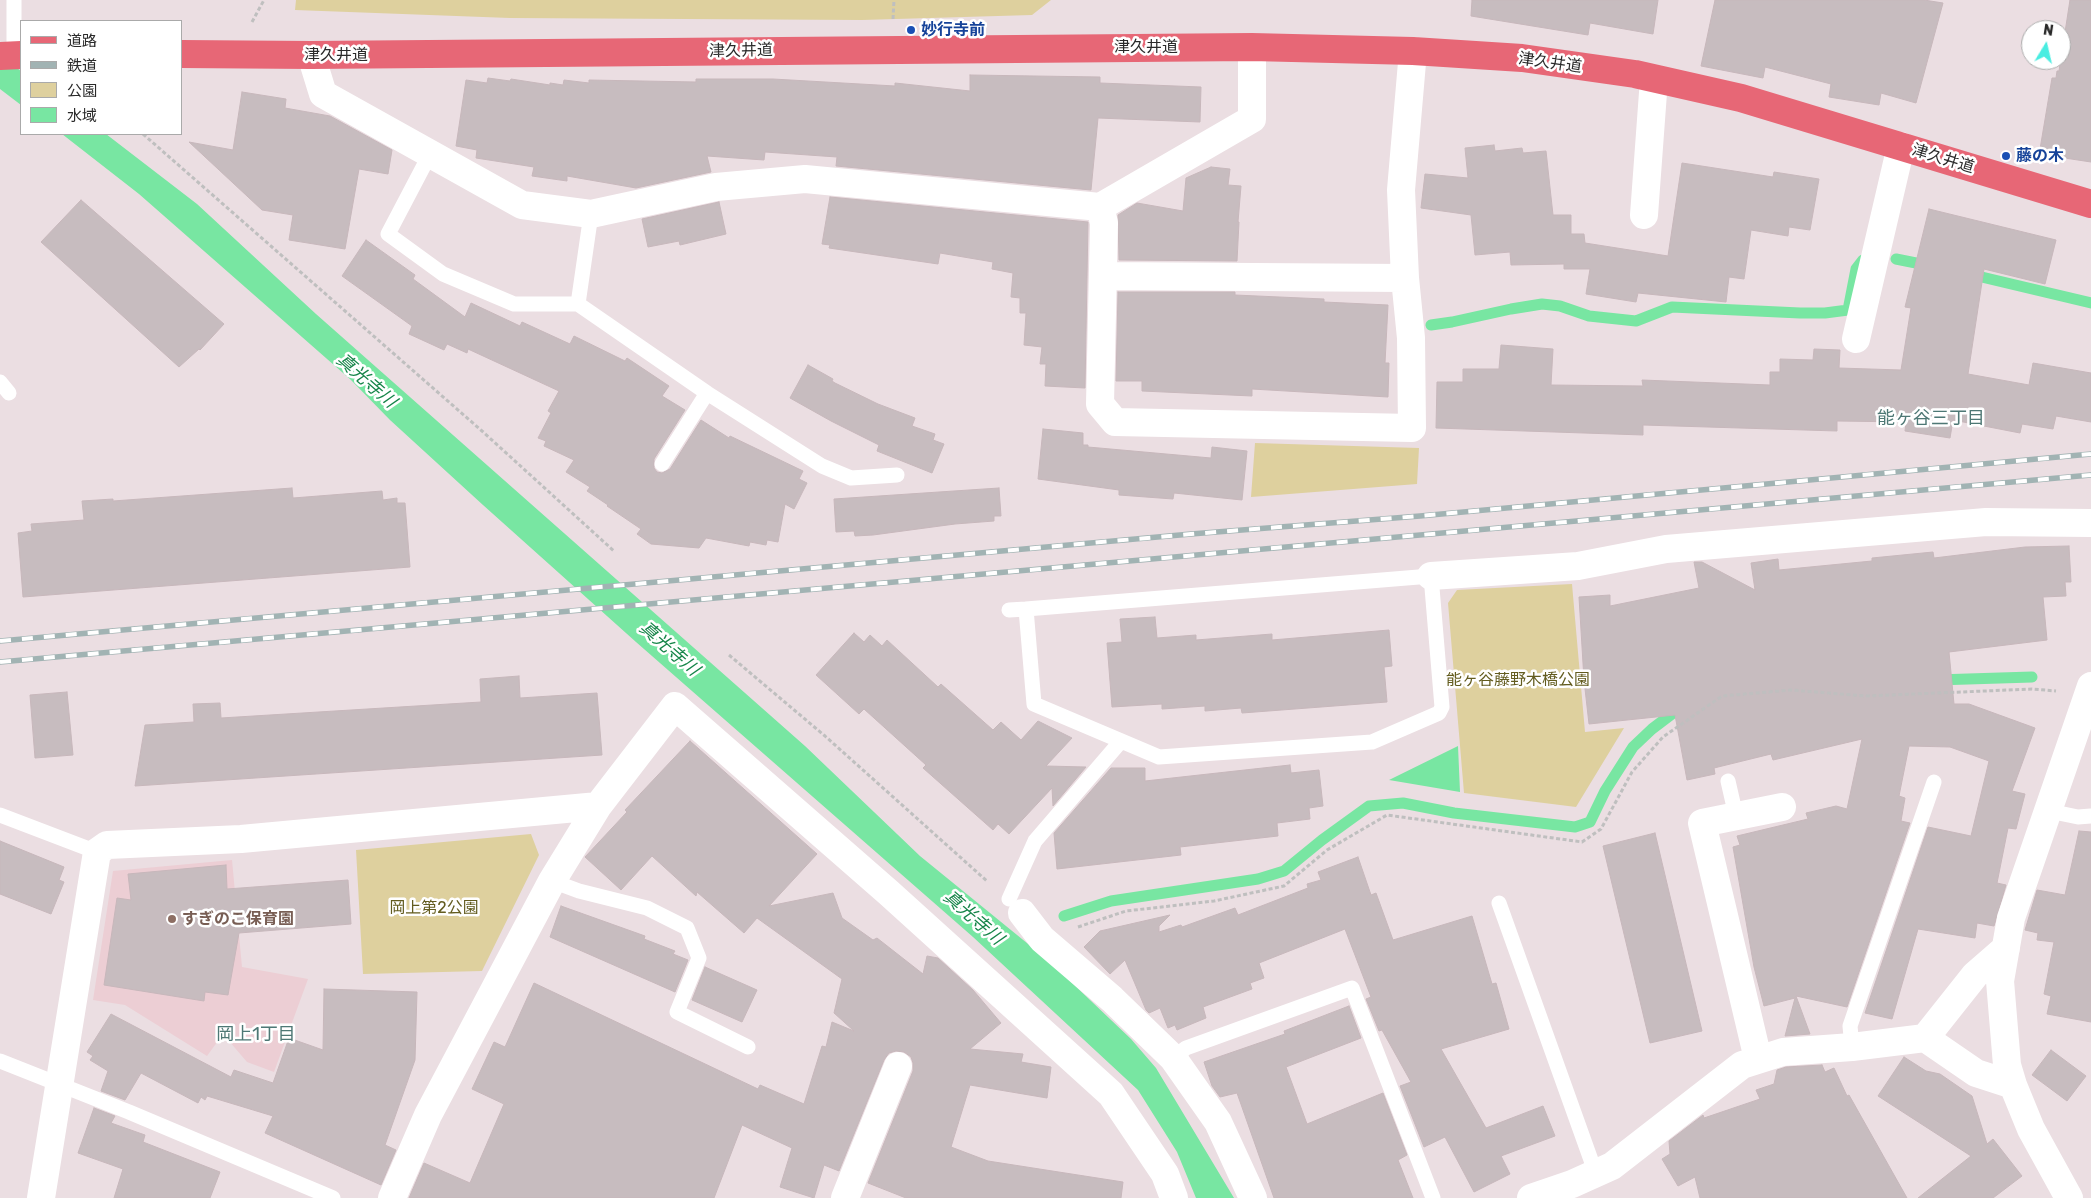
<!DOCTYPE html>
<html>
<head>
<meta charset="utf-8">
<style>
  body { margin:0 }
  #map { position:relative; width:2091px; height:1198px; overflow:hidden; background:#ebdee2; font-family:Rubik,"Noto Sans JP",sans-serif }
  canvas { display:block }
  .legend { position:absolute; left:20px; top:20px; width:162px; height:115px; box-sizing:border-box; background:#fff; border:1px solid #aaa; margin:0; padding:6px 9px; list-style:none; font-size:15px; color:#2a2a2a }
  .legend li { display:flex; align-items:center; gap:10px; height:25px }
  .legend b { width:25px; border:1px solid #aaa }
  .north { position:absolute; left:2021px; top:20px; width:50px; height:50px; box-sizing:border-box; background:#fff; border:1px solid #aaa; border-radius:50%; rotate:9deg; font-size:14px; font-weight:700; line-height:20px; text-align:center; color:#2a2a2a }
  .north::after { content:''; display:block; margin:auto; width:18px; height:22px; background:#49ede1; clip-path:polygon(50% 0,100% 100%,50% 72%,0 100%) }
</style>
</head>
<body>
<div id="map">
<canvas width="2091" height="1198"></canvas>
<ul class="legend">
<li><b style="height:6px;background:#e76776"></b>道路</li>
<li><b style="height:6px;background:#a1b3b3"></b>鉄道</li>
<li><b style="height:14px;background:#ded09e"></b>公園</li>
<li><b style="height:14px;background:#78e6a2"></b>水域</li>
</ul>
<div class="north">N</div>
</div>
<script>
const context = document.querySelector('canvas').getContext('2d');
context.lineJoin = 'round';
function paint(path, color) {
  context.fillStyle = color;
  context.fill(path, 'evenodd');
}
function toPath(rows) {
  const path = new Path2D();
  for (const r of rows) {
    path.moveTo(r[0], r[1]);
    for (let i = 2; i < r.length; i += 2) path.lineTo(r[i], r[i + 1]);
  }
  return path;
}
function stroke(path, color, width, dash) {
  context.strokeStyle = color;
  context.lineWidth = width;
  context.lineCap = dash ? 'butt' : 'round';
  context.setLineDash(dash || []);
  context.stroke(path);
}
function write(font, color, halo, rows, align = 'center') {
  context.font = font + ' Rubik,"Noto Sans JP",sans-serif';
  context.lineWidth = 5;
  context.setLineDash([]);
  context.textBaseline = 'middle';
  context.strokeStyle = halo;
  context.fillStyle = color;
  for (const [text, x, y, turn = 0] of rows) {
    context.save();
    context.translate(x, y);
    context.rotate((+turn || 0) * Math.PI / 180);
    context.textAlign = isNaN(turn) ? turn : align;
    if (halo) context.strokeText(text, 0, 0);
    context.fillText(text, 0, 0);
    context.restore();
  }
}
paint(toPath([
  [232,860,242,967,308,979,274,1072,247,1062,223,1034,207,1056,125,1005,93,1000,113,871]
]), '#ecced4');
paint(toPath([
  [296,0,1051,0,1032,15,862,20,510,18,295,10],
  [1255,443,1419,448,1417,484,1251,497],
  [1572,584,1585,732,1624,728,1576,807,1464,793,1448,603,1457,590],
  [531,834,539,855,482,971,363,974,356,850]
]), '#ded09e');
paint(toPath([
  [0,56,21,71,21,105,0,89],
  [62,134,106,134,197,204,316,314,805,746,920,856,1049,961,1131,1039,1156,1068,1234,1198,1196,1198,1177,1152,1138,1090,973,937,636,642,483,505,390,420,351,380,139,194],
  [1458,746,1460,792,1389,780]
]), '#78e6a2');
stroke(toPath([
  [1896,259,1931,266],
  [1969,274,2091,303],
  [1431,325,1452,322,1511,309,1542,304,1560,306,1589,316,1636,321,1672,307,1800,313,1825,313,1848,310,1856,269,1863,260],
  [1936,680,2032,677],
  [1064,916,1111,901,1258,879,1284,871,1322,840,1369,806,1403,803,1454,813,1575,827,1590,822,1605,791,1633,747,1652,729,1681,707]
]), '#78e6a2', 11);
const building = toPath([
  [1472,0,1658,0,1653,34,1590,23,1588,35,1471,16,1472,0],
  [1715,0,1924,0,1943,3,1916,103,1881,93,1879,105,1829,97,1831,84,1765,67,1763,78,1701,66,1715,0],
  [2070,0,2091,0,2091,162,2045,155,2046,150,2040,149,2052,78,2056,78,2057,71,2059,71,2070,0],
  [970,75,1100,77,1100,83,1201,87,1200,122,1098,118,1091,190,836,166,837,157,765,152,764,160,707,156,711,172,636,188,567,176,567,181,532,176,534,167,476,158,477,150,456,146,466,80,487,83,488,78,510,81,511,79,550,85,550,83,563,85,564,80,589,83,589,80,696,82,696,79,773,79,895,86,895,83,970,91,970,75],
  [242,92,286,99,285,108,330,116,392,150,388,174,359,169,345,249,289,240,293,215,262,210,189,142,233,150,242,92],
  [1494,145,1495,151,1522,148,1523,153,1546,151,1553,215,1571,215,1571,234,1584,234,1585,243,1668,256,1682,163,1773,177,1774,172,1819,179,1810,230,1789,227,1788,236,1751,230,1744,279,1729,277,1726,302,1638,293,1636,302,1586,294,1590,269,1564,269,1564,264,1511,265,1510,252,1475,255,1471,215,1421,208,1425,174,1468,178,1465,148,1494,145],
  [1211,167,1230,169,1228,185,1241,186,1238,222,1239,222,1237,261,1119,260,1118,215,1137,203,1183,211,1186,178,1211,167],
  [830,197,1088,222,1085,388,1045,386,1046,364,1040,364,1042,347,1024,345,1026,313,1020,313,1020,298,1011,297,1013,273,992,269,993,262,940,253,938,264,829,248,830,245,822,244,830,197],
  [81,200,224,324,200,350,199,349,179,367,41,242,81,200],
  [719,202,726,234,680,245,679,241,648,247,642,219,719,202],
  [1929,209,2056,240,2045,284,1984,269,1968,374,2029,385,2033,363,2091,373,2091,422,2056,416,2053,429,2022,424,2020,433,1953,420,1950,438,1905,431,1906,422,1837,421,1837,431,1643,425,1643,435,1436,428,1437,382,1463,382,1463,369,1499,369,1501,345,1553,349,1551,385,1643,386,1642,380,1770,385,1770,372,1780,372,1780,359,1813,360,1814,349,1840,350,1839,368,1901,370,1911,308,1905,307,1929,209],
  [366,240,415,275,413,279,465,317,471,303,520,326,522,322,570,344,574,336,625,361,627,358,669,386,662,396,685,410,654,459,654,468,657,472,662,473,670,469,701,420,729,438,730,436,803,471,799,479,807,483,794,509,785,504,778,542,767,540,766,545,750,542,749,546,706,538,699,548,651,544,637,534,641,529,607,506,608,505,587,491,590,487,566,472,574,460,544,446,546,441,538,438,551,413,548,411,559,391,468,349,467,353,447,344,444,350,409,334,412,326,342,276,366,240],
  [1118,292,1235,292,1235,295,1324,299,1324,302,1388,305,1385,363,1389,363,1388,397,1252,389,1252,396,1142,391,1142,381,1116,381,1118,292],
  [808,365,833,379,832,381,835,383,878,404,915,418,912,426,935,434,933,440,944,444,932,473,877,451,879,445,831,421,790,398,808,365],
  [1043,429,1083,433,1083,445,1088,445,1088,447,1211,458,1212,447,1247,451,1242,500,1174,493,1173,499,1119,495,1119,490,1038,479,1043,429],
  [292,488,293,498,382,491,383,500,397,498,397,503,405,503,410,567,23,597,18,533,32,531,31,524,84,520,82,501,113,499,113,501,292,488],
  [999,488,1001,516,994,516,994,521,955,524,873,535,855,536,854,531,836,532,834,499,999,488],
  [2069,546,2071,582,2065,582,2066,596,2043,597,2047,640,1949,652,1954,704,1969,704,2035,728,2012,791,2025,794,2016,829,2008,828,1997,883,2006,885,1994,926,1977,923,1975,938,1918,929,1892,1019,1865,1013,1928,827,1971,836,1989,761,1950,747,1909,746,1899,796,1905,798,1901,821,1910,823,1847,1007,1796,996,1810,1034,1785,1036,1795,998,1764,1006,1754,967,1733,847,1740,845,1737,836,1808,819,1806,813,1836,806,1847,809,1862,739,1773,760,1771,754,1714,768,1715,774,1687,780,1675,715,1589,724,1584,680,1579,597,1610,595,1610,606,1699,588,1694,562,1702,562,1755,590,1751,563,1778,559,1779,570,1872,561,1872,558,1933,552,1934,558,2025,547,2069,546],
  [1155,617,1157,638,1196,635,1196,640,1272,634,1272,640,1389,630,1392,666,1384,667,1387,702,1242,713,1241,708,1205,711,1205,706,1162,709,1162,704,1112,707,1107,643,1122,642,1120,619,1155,617],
  [854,633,864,642,870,635,882,646,887,640,938,687,941,684,993,730,1001,722,1021,740,1038,721,1072,738,1046,766,1086,767,1053,806,1052,788,1009,834,998,824,993,830,923,768,926,765,864,709,859,714,816,675,854,633],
  [519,676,520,698,597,693,602,755,135,786,145,725,194,722,193,704,220,703,221,718,481,702,480,679,519,676],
  [67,692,73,755,35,758,30,695,67,692],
  [690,741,817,854,769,906,833,893,842,918,873,940,877,938,923,974,927,956,938,958,973,990,1001,1023,970,1049,1023,1054,1021,1062,1051,1067,1047,1098,970,1085,951,1147,988,1161,1123,1182,1121,1198,906,1198,868,1183,913,1071,913,1063,911,1057,904,1052,896,1051,889,1053,884,1060,839,1171,824,1165,814,1198,780,1187,792,1148,742,1125,714,1198,409,1198,424,1163,470,1183,504,1104,472,1089,494,1042,505,1047,534,983,758,1089,760,1085,804,1104,822,1046,826,1047,832,1022,854,1031,834,1013,842,979,757,918,744,933,697,892,696,896,652,856,621,890,585,857,627,812,625,810,690,741],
  [1290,765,1291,773,1319,770,1323,806,1309,808,1310,819,1277,823,1278,836,1180,847,1181,855,1057,869,1054,833,1111,768,1145,768,1145,781,1290,765],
  [2079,831,2091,832,2091,1022,2047,1014,2051,996,2044,994,2054,942,2037,940,2038,933,2025,930,2037,890,2065,895,2079,831],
  [1655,833,1702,1031,1650,1043,1603,846,1655,833],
  [0,841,64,867,59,880,64,882,51,914,0,894,0,841],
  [1358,857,1371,895,1376,893,1393,940,1472,916,1492,984,1496,983,1509,1029,1441,1049,1486,1128,1543,1106,1555,1136,1501,1156,1510,1174,1474,1192,1445,1137,1424,1147,1400,1086,1411,1082,1382,1030,1379,1031,1366,999,1371,997,1345,929,1259,963,1264,978,1250,983,1252,989,1203,1007,1206,1018,1177,1030,1175,1025,1168,1028,1160,1008,1149,1013,1146,1010,1125,960,1110,974,1084,947,1100,931,1170,915,1159,926,1159,932,1181,925,1182,927,1235,908,1238,915,1308,888,1307,884,1321,880,1318,872,1358,857],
  [226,865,227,889,348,880,351,924,239,933,228,995,205,992,204,1001,104,985,117,898,131,900,128,874,226,865],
  [561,906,645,936,644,939,675,951,673,954,688,960,675,992,550,937,561,906],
  [705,967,757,990,742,1022,692,1000,705,967],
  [324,989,417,992,415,1060,385,1145,396,1150,381,1185,265,1133,273,1116,207,1096,205,1100,201,1097,198,1103,141,1073,125,1100,101,1091,108,1071,90,1060,93,1056,87,1052,111,1014,231,1077,234,1070,273,1083,289,1038,323,1050,324,989],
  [1349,1006,1361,1038,1286,1067,1307,1124,1383,1093,1407,1155,1398,1160,1413,1198,1274,1198,1237,1093,1220,1097,1212,1086,1204,1062,1285,1034,1284,1031,1349,1006],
  [2051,1050,2086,1076,2067,1101,2032,1075,2051,1050],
  [1904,1057,1926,1071,1940,1074,1972,1096,1987,1144,1993,1139,2022,1176,1993,1198,1918,1198,1971,1156,1878,1096,1904,1057],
  [1822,1065,1825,1072,1834,1068,1847,1096,1849,1095,1907,1198,1700,1198,1695,1177,1678,1186,1662,1159,1670,1154,1669,1141,1703,1115,1704,1118,1760,1099,1756,1090,1774,1084,1777,1070,1786,1067,1822,1065],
  [94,1108,115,1116,111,1123,145,1135,143,1142,220,1172,210,1198,114,1198,123,1169,78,1153,94,1108]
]);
paint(building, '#c7bcbf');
stroke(building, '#c7b7bb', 1);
stroke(toPath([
  [893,19,894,0],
  [252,22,264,0],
  [143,134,482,431,615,552],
  [729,655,825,736,988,882],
  [1078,927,1126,911,1214,901,1284,886,1327,850,1387,815,1582,842,1601,829,1632,772,1663,737,1722,696,1791,690,1866,696,2032,689,2056,691]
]), '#bfbfbf', 3, [4, 2.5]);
stroke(toPath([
  [14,55,14,0],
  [430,154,388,234,443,274,514,304,578,304],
  [591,214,578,304,707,393],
  [0,382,9,393],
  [662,464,707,393,822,466,851,478,897,475],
  [1009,610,1026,609,1431,576,1442,707,1439,713,1372,742,1159,757,1034,704,1026,609],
  [1728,781,1736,816],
  [2049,811,2078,817,2091,816],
  [0,815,97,852],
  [552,881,579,891,647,908,687,928,699,958,677,1012,748,1047],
  [1009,899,1035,841,1121,741],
  [1499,903,1596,1174],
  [1852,1047,1850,1026,1934,782],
  [1173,1058,1186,1048,1352,988,1433,1198],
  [0,1061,129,1112,333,1198]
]), '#fff', 15);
stroke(toPath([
  [311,55,323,94,522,205,591,214,716,187,805,179,1100,207,1252,119,1252,47],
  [1100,207,1104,223,1100,404,1115,422,1412,428,1411,338,1405,278,1401,190,1413,51],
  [1644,215,1654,79],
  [1103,276,1405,278],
  [1856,339,1901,146],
  [1431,576,1578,566,1666,549,1986,522,2091,523],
  [1022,913,1042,939,1112,999,1173,1058,1218,1122,1253,1198],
  [1925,1038,1975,975,2006,948],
  [1758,1059,1702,823,1782,807],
  [41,1198,97,852,107,845,241,839,598,806],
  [392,1198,428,1115,552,881,598,806,675,706,889,893,1111,1094,1165,1174,1174,1198],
  [845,1198,898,1066],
  [1531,1198,1572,1184,1612,1166,1742,1065,1783,1052,1852,1047,1925,1038,1976,1073,2013,1085],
  [2069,1198,2031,1129,2013,1085,2007,1065,2000,981,2011,918,2091,686]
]), '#fff', 28);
stroke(toPath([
  [181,54,311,55,1252,47,1413,51,1522,58,1635,74,1741,98,2091,204],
  [0,56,21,55]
]), '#e76776', 28);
const rail = toPath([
  [0,641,1191,534,1420,516,2091,454],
  [0,662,2091,475]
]);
stroke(rail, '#a1b3b3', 5.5);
stroke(rail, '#fff', 4, [11]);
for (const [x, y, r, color] of [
  [911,30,5,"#1a4fb4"],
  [2006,156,5,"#1a4fb4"],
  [172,919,5,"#8d6e63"]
]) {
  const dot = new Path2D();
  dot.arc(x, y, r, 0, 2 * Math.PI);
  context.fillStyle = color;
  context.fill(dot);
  stroke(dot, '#fff', 2);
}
write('bold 16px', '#164399', '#fff', [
  ["妙行寺前",921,30],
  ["藤の木",2016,156]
], 'left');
write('16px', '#2a2a2a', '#fff', [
  ["津久井道",1146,47],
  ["津久井道",741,51,-1],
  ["津久井道",336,55],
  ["津久井道",1550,63,8],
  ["津久井道",1943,159,17]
]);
write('16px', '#635c1f', '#fff', [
  ["能ヶ谷藤野木橋公園",1518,680],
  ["岡上第2公園",434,908]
]);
write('bold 16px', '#785e54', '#fff', [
  ["すぎのこ保育園",182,919]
], 'left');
write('italic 18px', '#168549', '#fff', [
  ["真光寺川",366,381,41],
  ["真光寺川",669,649,41],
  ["真光寺川",973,918,41]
]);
write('18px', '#4e7875', '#fff', [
  ["能ヶ谷三丁目",1931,419],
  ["岡上1丁目",256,1035]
]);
</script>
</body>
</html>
